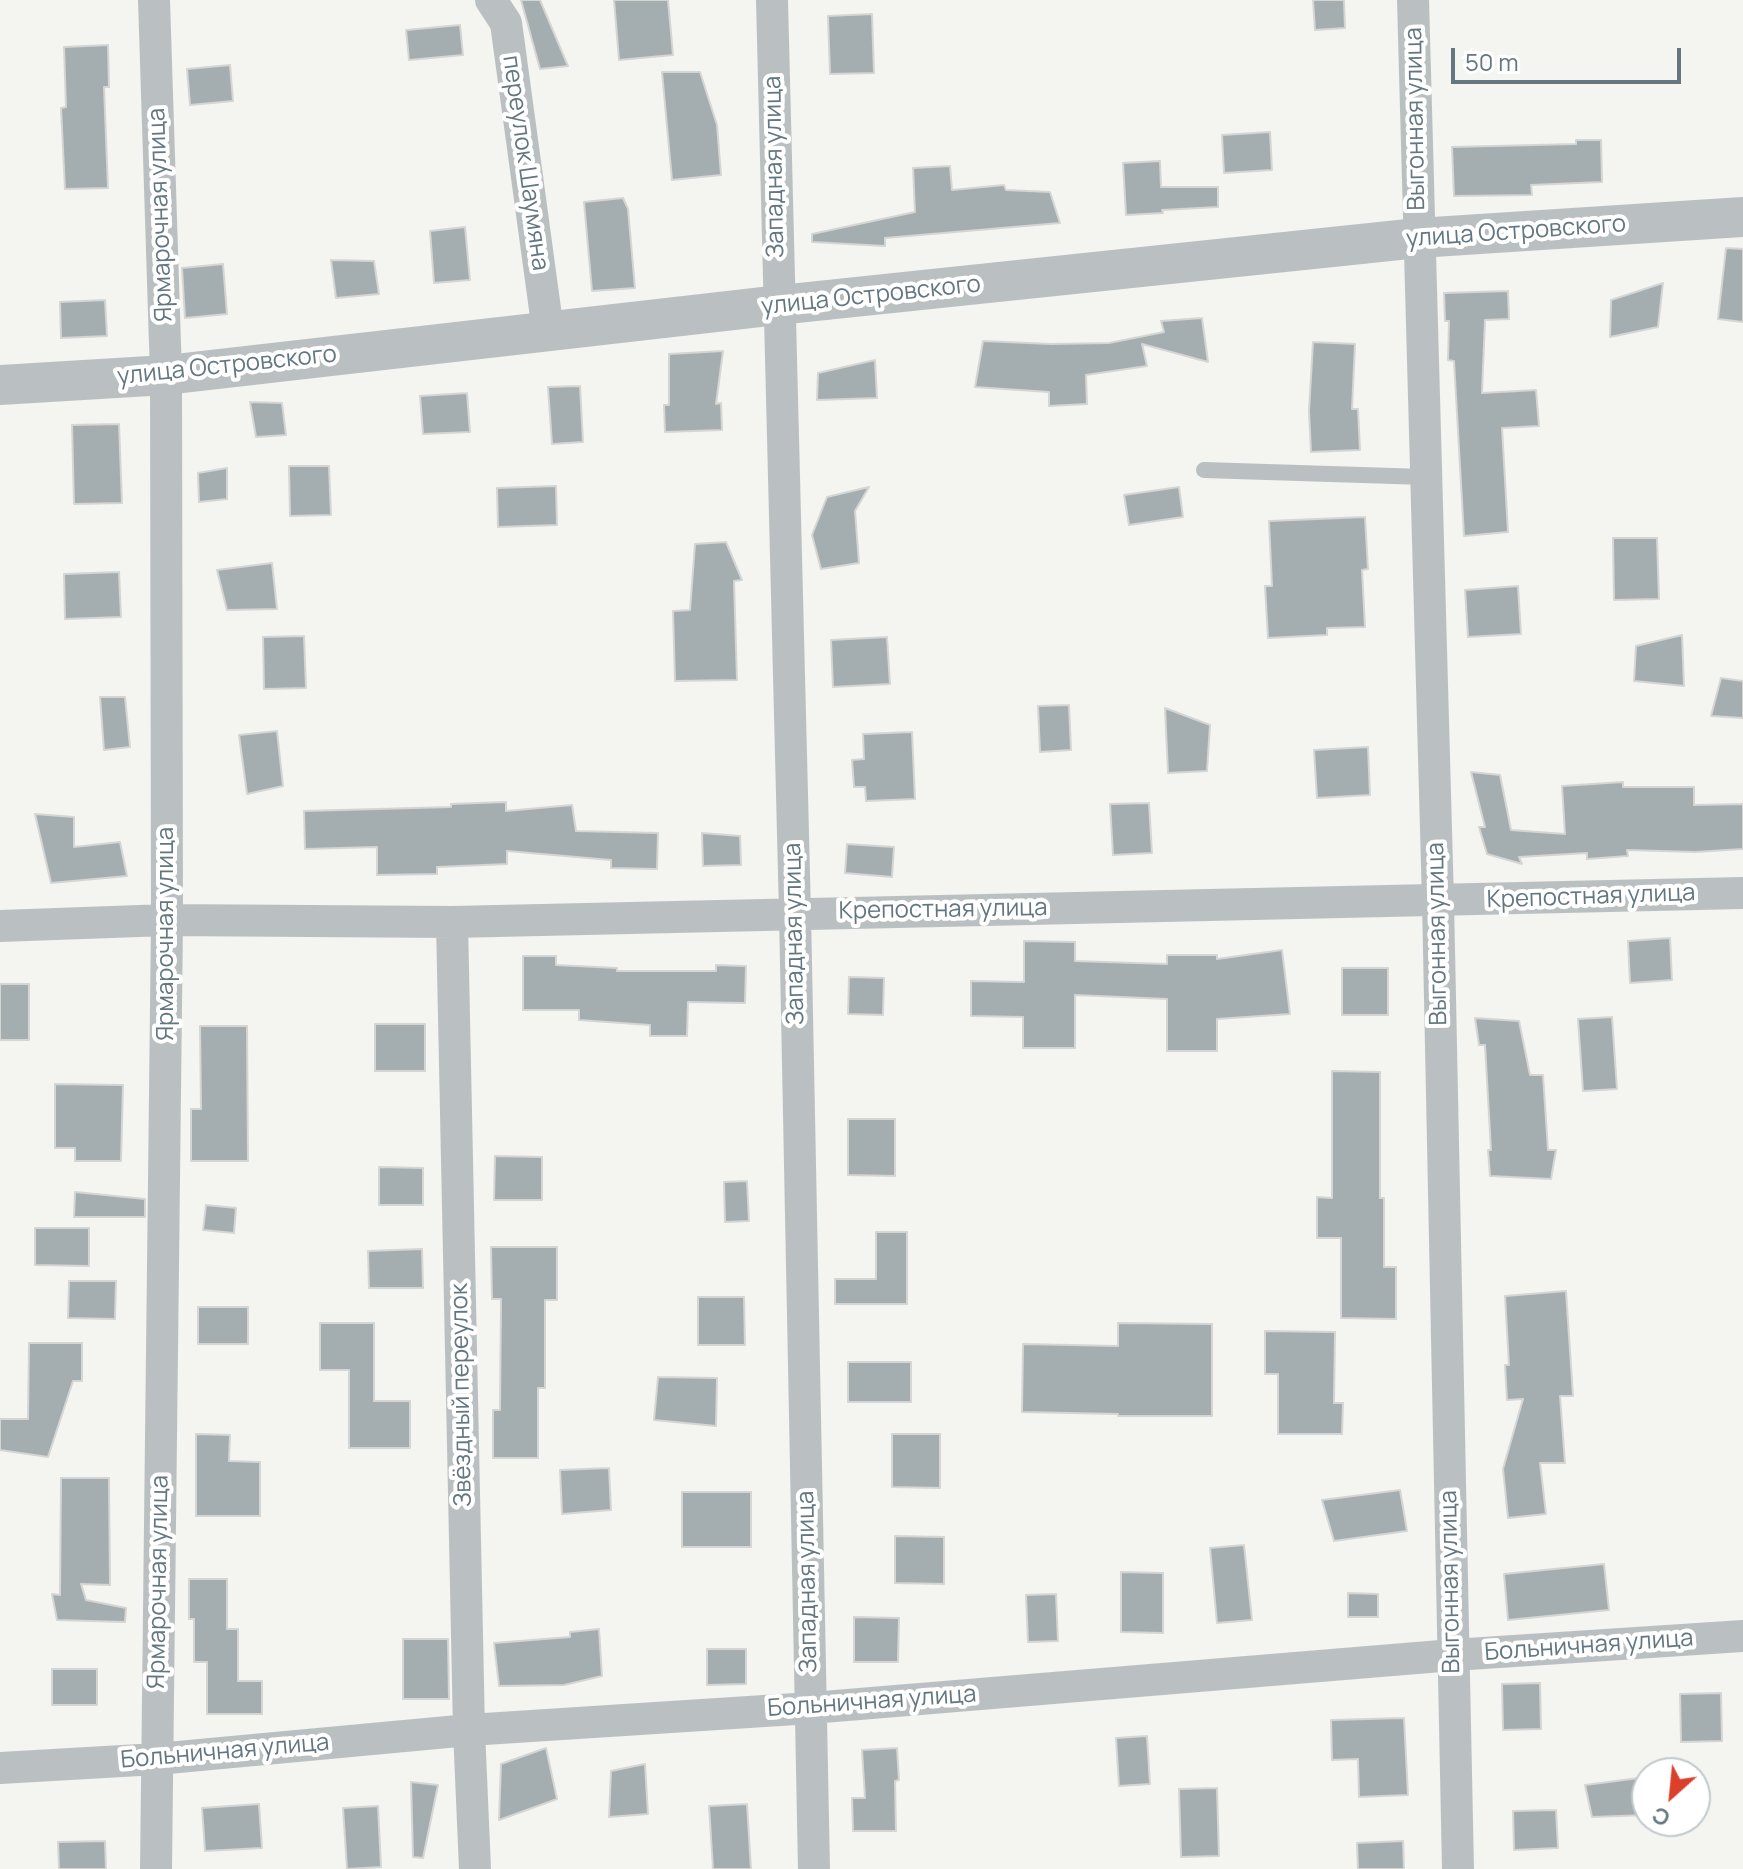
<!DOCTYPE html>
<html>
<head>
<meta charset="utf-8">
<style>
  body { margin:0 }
  #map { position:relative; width:1743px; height:1869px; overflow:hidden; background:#f4f4f0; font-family:Manrope,sans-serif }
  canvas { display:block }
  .north { position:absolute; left:1631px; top:1757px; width:80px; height:80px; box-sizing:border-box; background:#fff; border:2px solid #c1c9cc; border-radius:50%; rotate:207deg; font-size:22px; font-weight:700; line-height:32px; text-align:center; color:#647780 }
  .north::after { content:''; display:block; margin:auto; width:28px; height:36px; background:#db402a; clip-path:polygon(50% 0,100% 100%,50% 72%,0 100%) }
  .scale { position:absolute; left:1451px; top:48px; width:230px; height:36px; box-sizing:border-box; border:4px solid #647780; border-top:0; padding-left:10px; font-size:24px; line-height:28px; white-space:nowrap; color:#647780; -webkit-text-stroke:6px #fff; paint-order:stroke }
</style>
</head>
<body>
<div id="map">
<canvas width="1743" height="1869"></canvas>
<div class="north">С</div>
<div class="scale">50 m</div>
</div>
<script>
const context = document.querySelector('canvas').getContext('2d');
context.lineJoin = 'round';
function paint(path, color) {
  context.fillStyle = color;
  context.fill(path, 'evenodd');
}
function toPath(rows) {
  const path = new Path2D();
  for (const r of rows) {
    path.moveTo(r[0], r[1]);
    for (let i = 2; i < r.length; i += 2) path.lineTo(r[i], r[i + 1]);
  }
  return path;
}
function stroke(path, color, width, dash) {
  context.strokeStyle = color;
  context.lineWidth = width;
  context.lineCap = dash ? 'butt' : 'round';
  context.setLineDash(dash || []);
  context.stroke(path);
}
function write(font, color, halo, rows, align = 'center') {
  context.font = font + ' Manrope,sans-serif';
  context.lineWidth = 8;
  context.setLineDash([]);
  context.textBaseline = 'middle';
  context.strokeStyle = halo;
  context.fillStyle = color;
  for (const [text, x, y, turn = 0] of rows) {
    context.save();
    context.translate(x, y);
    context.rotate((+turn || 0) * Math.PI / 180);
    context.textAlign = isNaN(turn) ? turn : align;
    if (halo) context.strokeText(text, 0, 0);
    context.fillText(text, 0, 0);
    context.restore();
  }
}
const building = toPath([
  [521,0,540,0,568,66,540,69,521,0],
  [614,0,668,0,673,55,619,60,614,0],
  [1313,0,1344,0,1345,28,1315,30,1313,0],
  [872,14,874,73,830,74,828,16,872,14],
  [460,25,463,55,409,60,406,30,460,25],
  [108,45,109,87,104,87,108,188,65,189,61,108,66,107,64,47,108,45],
  [230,65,233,101,190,105,187,69,230,65],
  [662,72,700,72,717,125,721,175,672,180,662,72],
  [1270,132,1272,170,1224,173,1222,135,1270,132],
  [1576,140,1601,140,1602,182,1531,185,1532,195,1454,196,1452,147,1576,144,1576,140],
  [1160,161,1161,187,1218,187,1218,207,1162,210,1163,213,1126,215,1123,163,1160,161],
  [950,166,952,190,1004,185,1006,190,1050,192,1060,223,885,238,885,246,812,242,812,234,915,212,913,168,950,166],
  [623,198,628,209,635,288,592,291,584,202,623,198],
  [465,227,470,280,434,283,430,231,465,227],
  [1726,248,1743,249,1743,322,1718,319,1726,248],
  [331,260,374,261,379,294,336,298,331,260],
  [223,264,227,314,185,318,182,268,223,264],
  [1663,283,1658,327,1610,337,1611,300,1663,283],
  [1508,291,1509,319,1485,320,1482,393,1536,390,1539,426,1502,428,1508,532,1464,536,1454,361,1448,360,1449,321,1445,321,1444,293,1508,291],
  [105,300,107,336,61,338,60,302,105,300],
  [1202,318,1208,362,1142,344,1147,366,1086,375,1087,404,1049,406,1049,392,975,387,983,341,1051,344,1109,343,1164,332,1161,321,1202,318],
  [1313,342,1355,344,1352,409,1358,409,1360,450,1311,452,1309,411,1313,342],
  [723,351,716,404,721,403,722,430,665,432,664,405,669,405,669,354,723,351],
  [875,360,877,398,817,400,818,373,875,360],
  [580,386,583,442,552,444,548,387,580,386],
  [467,393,470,432,423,434,420,396,467,393],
  [250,402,282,403,286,435,256,437,250,402],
  [119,424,122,503,74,504,72,425,119,424],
  [289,466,329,466,331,515,290,516,289,466],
  [227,468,227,499,199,502,198,473,227,468],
  [556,486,557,525,498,527,497,488,556,486],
  [869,487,855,511,859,563,821,569,812,535,827,497,869,487],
  [1179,487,1183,517,1129,525,1124,495,1179,487],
  [1365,517,1368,569,1362,570,1365,627,1327,628,1327,635,1268,638,1265,586,1272,586,1269,521,1365,517],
  [1613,538,1657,538,1659,599,1614,600,1613,538],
  [726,542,742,580,734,581,737,680,675,681,673,611,690,610,695,544,726,542],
  [272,563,277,609,227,610,217,570,272,563],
  [119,572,121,617,65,619,64,574,119,572],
  [1518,586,1521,634,1468,637,1465,590,1518,586],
  [1682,635,1684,686,1634,681,1636,646,1682,635],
  [304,636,306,688,264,689,263,637,304,636],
  [887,637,890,684,833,687,831,640,887,637],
  [1721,678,1743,681,1743,718,1711,716,1721,678],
  [100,697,125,697,130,747,104,750,100,697],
  [1069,705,1071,750,1040,752,1038,706,1069,705],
  [1165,708,1210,725,1207,771,1168,773,1165,708],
  [277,731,283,786,247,794,239,735,277,731],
  [912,732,915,799,866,801,865,787,854,787,852,760,864,759,863,734,912,732],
  [1368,747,1370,795,1317,798,1314,750,1368,747],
  [1471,772,1500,775,1511,830,1565,834,1562,786,1623,782,1623,787,1694,787,1694,805,1743,804,1743,849,1695,852,1627,850,1628,856,1587,859,1587,853,1519,857,1522,864,1487,854,1479,827,1485,827,1471,772],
  [506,802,506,811,572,805,576,831,658,833,657,869,611,868,611,860,507,851,507,864,437,867,437,874,377,875,377,847,305,849,304,811,451,807,451,804,506,802],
  [1149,803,1152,853,1113,855,1110,804,1149,803],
  [35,814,74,817,74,847,120,842,127,876,51,883,35,814],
  [702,833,740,836,741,865,703,866,702,833],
  [847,844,894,847,892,877,845,873,847,844],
  [1670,938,1672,980,1630,983,1628,941,1670,938],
  [1024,941,1075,942,1075,961,1167,964,1167,955,1217,955,1217,959,1282,950,1290,1014,1217,1019,1217,1051,1167,1051,1167,999,1075,995,1075,1048,1023,1048,1023,1017,971,1016,971,981,1024,982,1024,941],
  [523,956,556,956,556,965,617,968,617,971,716,971,716,965,746,966,745,1003,688,1002,687,1036,650,1036,650,1025,579,1020,579,1010,523,1010,523,956],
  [1342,968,1388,968,1388,1015,1342,1015,1342,968],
  [849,977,884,978,883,1015,848,1014,849,977],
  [0,984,29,984,29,1040,0,1040,0,984],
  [1612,1017,1617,1089,1583,1091,1578,1019,1612,1017],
  [1475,1018,1519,1021,1530,1075,1543,1075,1548,1150,1556,1150,1551,1179,1490,1176,1488,1150,1491,1150,1485,1045,1479,1045,1475,1018],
  [375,1024,425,1024,425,1071,375,1071,375,1024],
  [200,1026,247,1026,248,1161,191,1161,191,1109,201,1109,200,1026],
  [1332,1071,1380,1072,1380,1198,1384,1198,1384,1267,1396,1267,1396,1319,1341,1318,1341,1238,1317,1238,1317,1197,1332,1198,1332,1071],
  [55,1084,123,1085,121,1161,75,1161,75,1148,55,1148,55,1084],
  [848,1119,895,1119,895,1176,848,1175,848,1119],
  [495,1156,542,1157,542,1200,494,1200,495,1156],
  [379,1167,423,1168,423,1205,379,1205,379,1167],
  [747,1181,749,1221,725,1222,724,1182,747,1181],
  [75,1192,145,1199,145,1217,74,1217,75,1192],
  [206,1205,236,1208,234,1233,203,1230,206,1205],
  [35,1228,89,1228,89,1266,35,1265,35,1228],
  [876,1232,907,1232,907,1304,835,1304,835,1279,876,1279,876,1232],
  [491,1247,557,1247,557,1300,545,1300,545,1388,538,1388,538,1458,493,1458,493,1410,500,1410,501,1299,492,1299,491,1247],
  [422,1249,423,1288,369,1288,368,1251,422,1249],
  [69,1281,116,1281,115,1319,68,1318,69,1281],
  [1566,1291,1573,1396,1560,1396,1565,1463,1540,1463,1546,1514,1508,1518,1503,1469,1523,1399,1507,1400,1505,1365,1509,1365,1505,1296,1566,1291],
  [698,1297,744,1297,745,1345,698,1345,698,1297],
  [198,1307,248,1307,248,1344,198,1344,198,1307],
  [320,1323,374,1323,374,1401,410,1401,410,1448,349,1448,349,1370,320,1370,320,1323],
  [1118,1323,1212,1324,1212,1416,1118,1416,1118,1414,1022,1412,1023,1344,1118,1346,1118,1323],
  [1265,1331,1335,1332,1334,1403,1343,1403,1342,1434,1278,1434,1278,1374,1265,1374,1265,1331],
  [29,1343,82,1343,82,1381,73,1381,48,1457,0,1450,0,1419,28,1419,29,1343],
  [848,1362,911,1362,911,1402,848,1402,848,1362],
  [658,1377,717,1378,716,1426,654,1420,658,1377],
  [196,1434,230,1435,229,1461,260,1462,260,1516,196,1516,196,1434],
  [892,1434,940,1434,940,1488,892,1487,892,1434],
  [609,1468,611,1510,562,1514,560,1470,609,1468],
  [61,1478,109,1478,110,1585,81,1584,86,1600,126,1608,125,1622,57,1620,52,1594,60,1595,61,1478],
  [1400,1490,1407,1531,1334,1541,1322,1500,1400,1490],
  [682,1492,751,1492,751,1547,682,1547,682,1492],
  [895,1536,944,1537,944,1584,895,1583,895,1536],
  [1244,1545,1252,1620,1217,1623,1210,1548,1244,1545],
  [1604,1564,1609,1610,1508,1620,1504,1574,1604,1564],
  [1121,1572,1163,1573,1163,1633,1121,1632,1121,1572],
  [189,1579,227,1579,227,1629,238,1629,238,1681,262,1681,262,1714,207,1714,207,1662,194,1662,194,1619,189,1619,189,1579],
  [1348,1593,1378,1594,1378,1617,1348,1617,1348,1593],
  [1056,1594,1058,1641,1028,1642,1026,1595,1056,1594],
  [854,1617,899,1618,898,1662,854,1662,854,1617],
  [599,1629,602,1676,564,1685,499,1686,494,1643,570,1637,570,1632,599,1629],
  [403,1639,448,1639,449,1699,403,1699,403,1639],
  [707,1649,746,1649,746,1684,707,1685,707,1649],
  [52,1669,97,1669,97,1705,52,1705,52,1669],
  [1540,1683,1541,1729,1503,1730,1502,1684,1540,1683],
  [1721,1693,1722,1741,1681,1742,1680,1694,1721,1693],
  [1404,1718,1408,1795,1359,1797,1358,1759,1332,1760,1331,1720,1404,1718],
  [1147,1736,1150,1784,1119,1786,1116,1738,1147,1736],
  [546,1748,557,1799,499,1820,501,1764,546,1748],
  [897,1748,899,1780,895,1781,896,1831,853,1831,852,1798,865,1798,862,1750,897,1748],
  [645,1764,648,1814,609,1817,611,1771,645,1764],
  [1647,1777,1647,1815,1592,1817,1585,1785,1647,1777],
  [411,1782,438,1785,423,1858,413,1857,411,1782],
  [1217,1788,1219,1856,1181,1857,1179,1789,1217,1788],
  [259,1804,262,1848,205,1851,202,1808,259,1804],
  [747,1804,751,1869,713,1869,709,1806,747,1804],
  [378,1806,381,1867,347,1869,343,1808,378,1806],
  [1556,1810,1558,1848,1514,1850,1513,1811,1556,1810],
  [105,1841,106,1869,59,1869,58,1842,105,1841],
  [1403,1841,1404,1869,1358,1869,1357,1843,1403,1841]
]);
paint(building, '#a4aeb1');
stroke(building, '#d5d5d3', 2);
stroke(toPath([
  [1204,470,1425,477]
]), '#bac0c2', 16);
stroke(toPath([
  [154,0,166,375,167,920,156,1869],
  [491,0,506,23,548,331],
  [772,0,795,913,814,1869],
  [1413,0,1438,901,1458,1869],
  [452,922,469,1730,475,1869],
  [0,926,167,920,452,922,1743,893],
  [0,1768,157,1759,469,1730,811,1708,1453,1655,1743,1636]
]), '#bac0c2', 32);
stroke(toPath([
  [0,385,166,375,779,305,1418,238,1743,217]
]), '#bac0c2', 40);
write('24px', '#647780', '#fff', [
  ["Выгонная улица",1416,119,-91],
  ["переулок Шаумяна",525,163,82],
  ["Западная улица",775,167,-91],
  ["Ярмарочная улица",161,215,-92],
  ["улица Островского",1516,232,-4],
  ["улица Островского",871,296,-6],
  ["улица Островского",227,366,-6],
  ["Крепостная улица",1591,897,-2],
  ["Крепостная улица",943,910,-1],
  ["Ярмарочная улица",166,934,-90],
  ["Западная улица",795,934,-91],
  ["Выгонная улица",1438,934,-91],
  ["Звёздный переулок",462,1395,-91],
  ["Ярмарочная улица",159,1582,-89],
  ["Западная улица",808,1582,-91],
  ["Выгонная улица",1451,1582,-91],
  ["Больничная улица",1589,1646,-4],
  ["Больничная улица",872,1702,-4],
  ["Больничная улица",225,1752,-5]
]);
</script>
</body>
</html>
